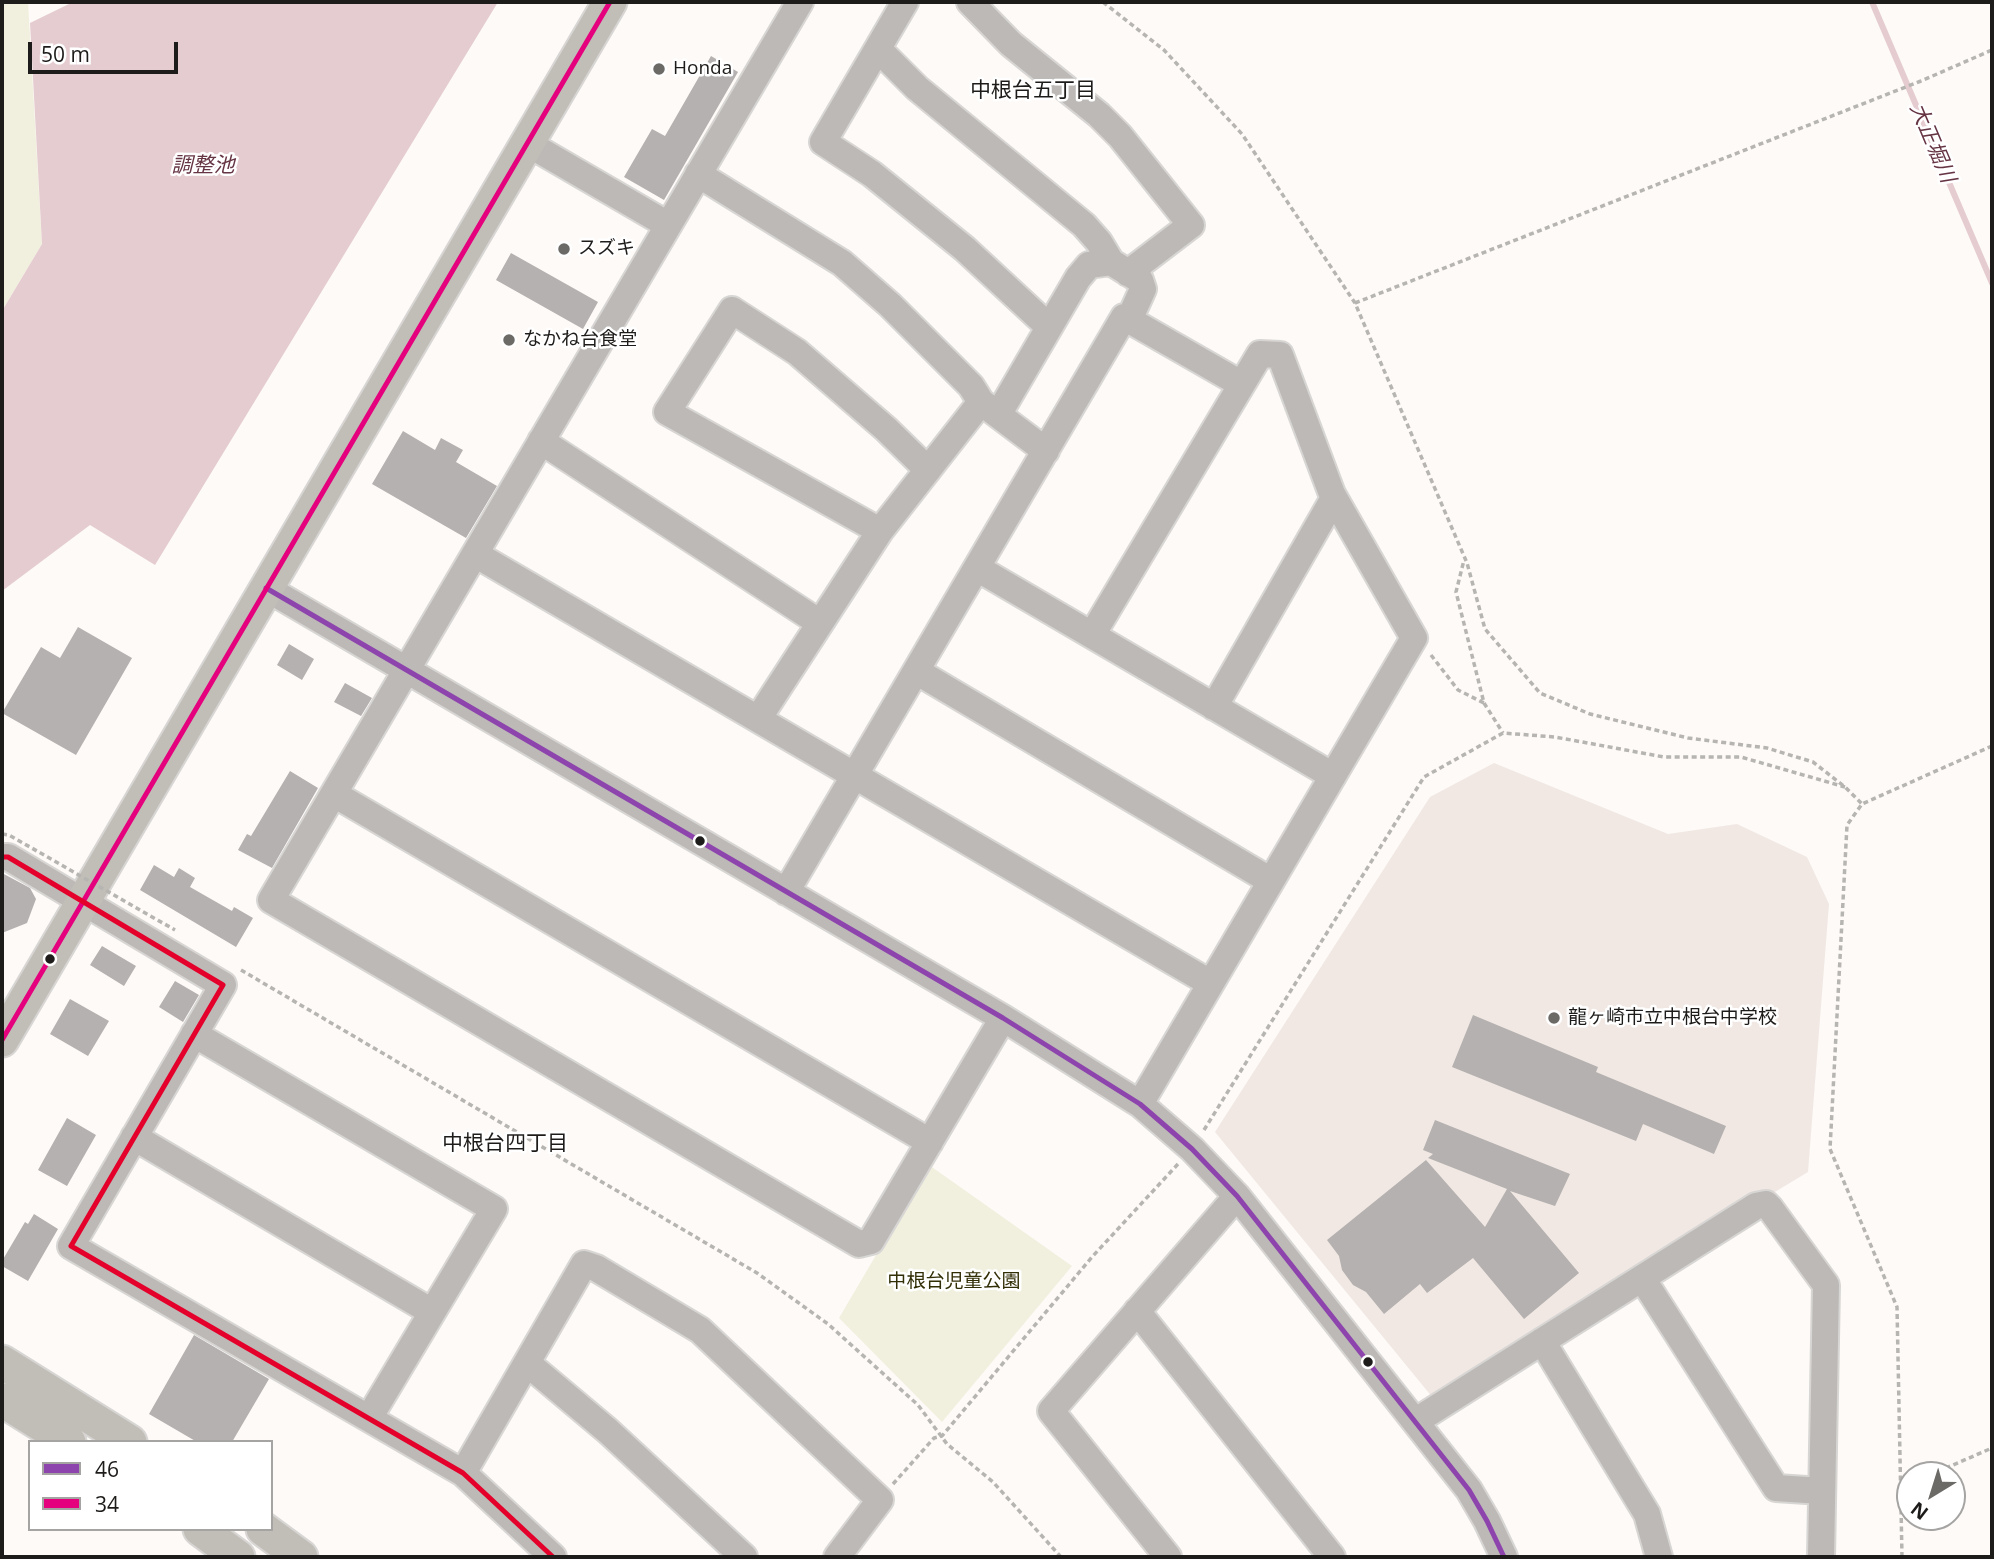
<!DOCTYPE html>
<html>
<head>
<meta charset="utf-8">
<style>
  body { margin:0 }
  #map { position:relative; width:1994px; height:1559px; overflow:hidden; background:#fdfaf7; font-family:"Open Sans",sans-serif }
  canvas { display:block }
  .frame { position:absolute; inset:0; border:4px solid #1e1c1a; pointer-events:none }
  .legend { position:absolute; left:28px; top:1440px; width:245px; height:91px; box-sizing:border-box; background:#fff; border:2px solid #a5a4a3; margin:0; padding:9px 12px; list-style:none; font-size:21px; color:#1e1c1a }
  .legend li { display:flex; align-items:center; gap:14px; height:35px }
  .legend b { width:35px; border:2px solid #a5a4a3 }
  .north { position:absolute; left:1896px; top:1461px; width:70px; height:70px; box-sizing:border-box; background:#fff; border:2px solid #a5a4a3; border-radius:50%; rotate:218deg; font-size:19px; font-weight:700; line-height:28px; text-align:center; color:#1e1c1a }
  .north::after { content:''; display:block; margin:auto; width:24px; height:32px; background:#6c6a67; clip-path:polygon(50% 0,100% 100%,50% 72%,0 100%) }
  .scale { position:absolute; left:28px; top:42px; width:150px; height:32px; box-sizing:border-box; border:4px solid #1e1c1a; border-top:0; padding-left:9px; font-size:21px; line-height:24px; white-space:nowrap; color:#1e1c1a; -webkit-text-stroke:5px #fff; paint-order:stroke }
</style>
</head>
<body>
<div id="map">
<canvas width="1994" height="1559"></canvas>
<div class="frame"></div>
<ul class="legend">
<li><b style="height:9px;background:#8e44ad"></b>46</li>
<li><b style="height:9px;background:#e5007d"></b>34</li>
</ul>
<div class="north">N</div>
<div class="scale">50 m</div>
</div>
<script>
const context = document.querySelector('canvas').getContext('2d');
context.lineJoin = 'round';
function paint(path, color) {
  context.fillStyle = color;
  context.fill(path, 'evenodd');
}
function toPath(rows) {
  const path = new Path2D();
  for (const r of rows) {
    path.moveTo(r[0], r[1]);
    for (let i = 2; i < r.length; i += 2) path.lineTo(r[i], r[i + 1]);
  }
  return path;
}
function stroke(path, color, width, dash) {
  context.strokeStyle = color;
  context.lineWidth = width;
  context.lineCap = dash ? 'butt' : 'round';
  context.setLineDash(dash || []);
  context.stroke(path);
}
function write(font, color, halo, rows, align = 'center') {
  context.font = font + ' "Open Sans","Noto Sans JP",sans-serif';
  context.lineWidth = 5;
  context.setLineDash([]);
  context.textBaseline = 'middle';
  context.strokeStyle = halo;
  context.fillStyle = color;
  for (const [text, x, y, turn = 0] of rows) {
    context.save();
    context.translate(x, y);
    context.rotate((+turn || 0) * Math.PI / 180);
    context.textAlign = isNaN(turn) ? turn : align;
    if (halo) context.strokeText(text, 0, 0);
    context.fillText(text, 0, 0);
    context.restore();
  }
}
paint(toPath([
  [1494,763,1668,834,1737,824,1807,857,1829,904,1808,1172,1433,1398,1215,1132,1430,797]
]), '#f1e8e3');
paint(toPath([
  [2,2,28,2,42,244,2,311],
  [929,1165,1072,1266,942,1422,839,1318]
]), '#f1f0df');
paint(toPath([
  [73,2,498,2,155,565,90,525,2,591,2,311,42,244,30,23]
]), '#e5ccd0');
stroke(toPath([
  [1872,2,1992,283]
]), '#e5ccd0', 6);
paint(toPath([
  [711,56,738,72,664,200,624,177,652,129,665,136],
  [511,253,598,302,583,329,496,280],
  [403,431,435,450,441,438,463,450,456,462,497,486,466,538,372,484],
  [78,627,132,658,76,755,2,713,41,647,60,658],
  [289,644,314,659,302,680,277,665],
  [345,683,372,698,361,716,334,702],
  [290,771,318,788,272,868,238,850,247,834,251,836],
  [154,865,174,877,179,868,195,878,190,887,232,911,234,907,253,918,236,947,140,890],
  [2,873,30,888,36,899,27,923,2,933],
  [102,946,136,966,124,986,90,965],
  [175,981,199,995,183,1022,159,1007],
  [70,999,109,1021,88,1056,50,1034],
  [1473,1015,1598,1067,1596,1072,1726,1126,1714,1154,1643,1124,1636,1141,1452,1067],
  [67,1118,96,1135,67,1186,38,1170],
  [1435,1120,1570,1174,1555,1206,1510,1191,1579,1273,1524,1319,1473,1258,1427,1293,1420,1284,1384,1314,1366,1292,1353,1285,1342,1270,1339,1256,1327,1240,1426,1160,1485,1227,1507,1189,1428,1158,1433,1154,1423,1150],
  [34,1214,58,1229,28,1281,2,1266,2,1261,25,1222,28,1224],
  [194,1335,269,1379,232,1442,197,1442,149,1414]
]), '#b4b1b0');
const minor = toPath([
  [800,2,271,900,859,1244,871,1241,1003,1018],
  [905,2,823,142,872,174,965,249,1049,327],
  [970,2,1011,44,1099,115,1120,136,1191,225,1128,273],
  [878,49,917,88,1084,225,1099,242,1111,262],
  [527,143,668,225],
  [698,174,842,263,890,305,971,386,981,402,1046,451],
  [998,415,1078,278,1089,265,1111,262,1140,280,1143,289,1129,320],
  [541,441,820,623],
  [880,531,667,412,732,310,797,352,886,429,928,470],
  [475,554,1210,983],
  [977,568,1333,776],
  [266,588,1003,1018,1140,1104,1192,1149,1237,1196,1469,1490,1487,1521,1504,1557],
  [1092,635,1260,354,1280,355,1332,494,1414,638,1140,1104],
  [916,671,1271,881],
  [1214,707,1334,498],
  [758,719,880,531,981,402],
  [334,794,930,1142],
  [2,857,8,857,223,985,71,1246,463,1473,553,1557],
  [786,892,1124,317,1241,384],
  [194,1034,494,1209,369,1418],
  [134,1137,432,1312],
  [1642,1278,1776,1488,1822,1491],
  [1137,1311,1332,1557],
  [1542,1341,1647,1514,1659,1557],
  [527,1363,608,1431,744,1557],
  [1416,1421,1756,1206,1766,1204,1770,1208,1826,1285,1821,1557],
  [463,1473,584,1264,596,1268,700,1330,880,1500,837,1557],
  [1168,1557,1051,1411,1237,1196]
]);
const major = toPath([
  [2,1040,610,2],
  [2,1362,130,1442],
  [2,1400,69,1442],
  [200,1529,238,1557],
  [263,1529,301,1557]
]);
stroke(minor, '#d8d6d4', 30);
stroke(major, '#d8d6d4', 37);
stroke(toPath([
  [1103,2,1164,50,1242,134,1355,303,1467,563,1485,629,1540,693,1590,714,1688,738,1767,748,1813,762,1845,787,1862,804],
  [1355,303,1921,81,1992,50],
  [1431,655,1458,690,1484,703,1456,592,1464,560],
  [1484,703,1503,733],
  [241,970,757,1273,828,1324,918,1405,947,1444,993,1482,1061,1557],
  [1204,1130,1424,777,1503,733,1555,737,1664,757,1741,757,1845,787],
  [1930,1475,1992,1448],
  [893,1484,934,1438,942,1436,1092,1257,1178,1164],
  [1901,1487,1910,1483],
  [1902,1557,1897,1307,1830,1149,1847,825,1862,804,1992,746]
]), '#b7b5b2', 3.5, [5, 3.5]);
stroke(minor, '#bcb9b6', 26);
stroke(major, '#c1beb8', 33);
stroke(toPath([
  [2,834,9,835,175,930]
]), '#b7b5b2', 3.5, [5, 3.5]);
stroke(toPath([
  [266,588,1003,1018,1140,1104,1192,1149,1237,1196,1469,1490,1487,1521,1504,1557]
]), '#8e44ad', 5);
stroke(toPath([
  [2,1040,610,2]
]), '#e5007d', 5);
stroke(toPath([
  [2,857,8,857,223,985,71,1246,463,1473,553,1557]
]), '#e4002b', 5);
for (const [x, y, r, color] of [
  [659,69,7,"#6c6a67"],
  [564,249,7,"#6c6a67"],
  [509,340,7,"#6c6a67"],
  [700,841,6,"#1e1c1a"],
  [50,959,6,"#1e1c1a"],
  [1554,1018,7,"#6c6a67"],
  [1368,1362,6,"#1e1c1a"]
]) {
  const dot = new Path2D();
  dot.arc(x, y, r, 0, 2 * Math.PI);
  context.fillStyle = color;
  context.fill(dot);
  stroke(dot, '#fff', 2.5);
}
write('19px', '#1e1c1a', '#fff', [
  ["Honda",673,69],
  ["スズキ",578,249],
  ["なかね台食堂",523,340],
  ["龍ヶ崎市立中根台中学校",1568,1018]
], 'left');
write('19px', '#322e06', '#fff', [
  ["中根台児童公園",954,1282]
]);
write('21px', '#1e1c1a', '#fff', [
  ["中根台五丁目",1033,91],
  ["中根台四丁目",505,1144]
]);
write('italic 21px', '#663544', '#fff', [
  ["大正堀川",1932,143,67],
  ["調整池",203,166]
]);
</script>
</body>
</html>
